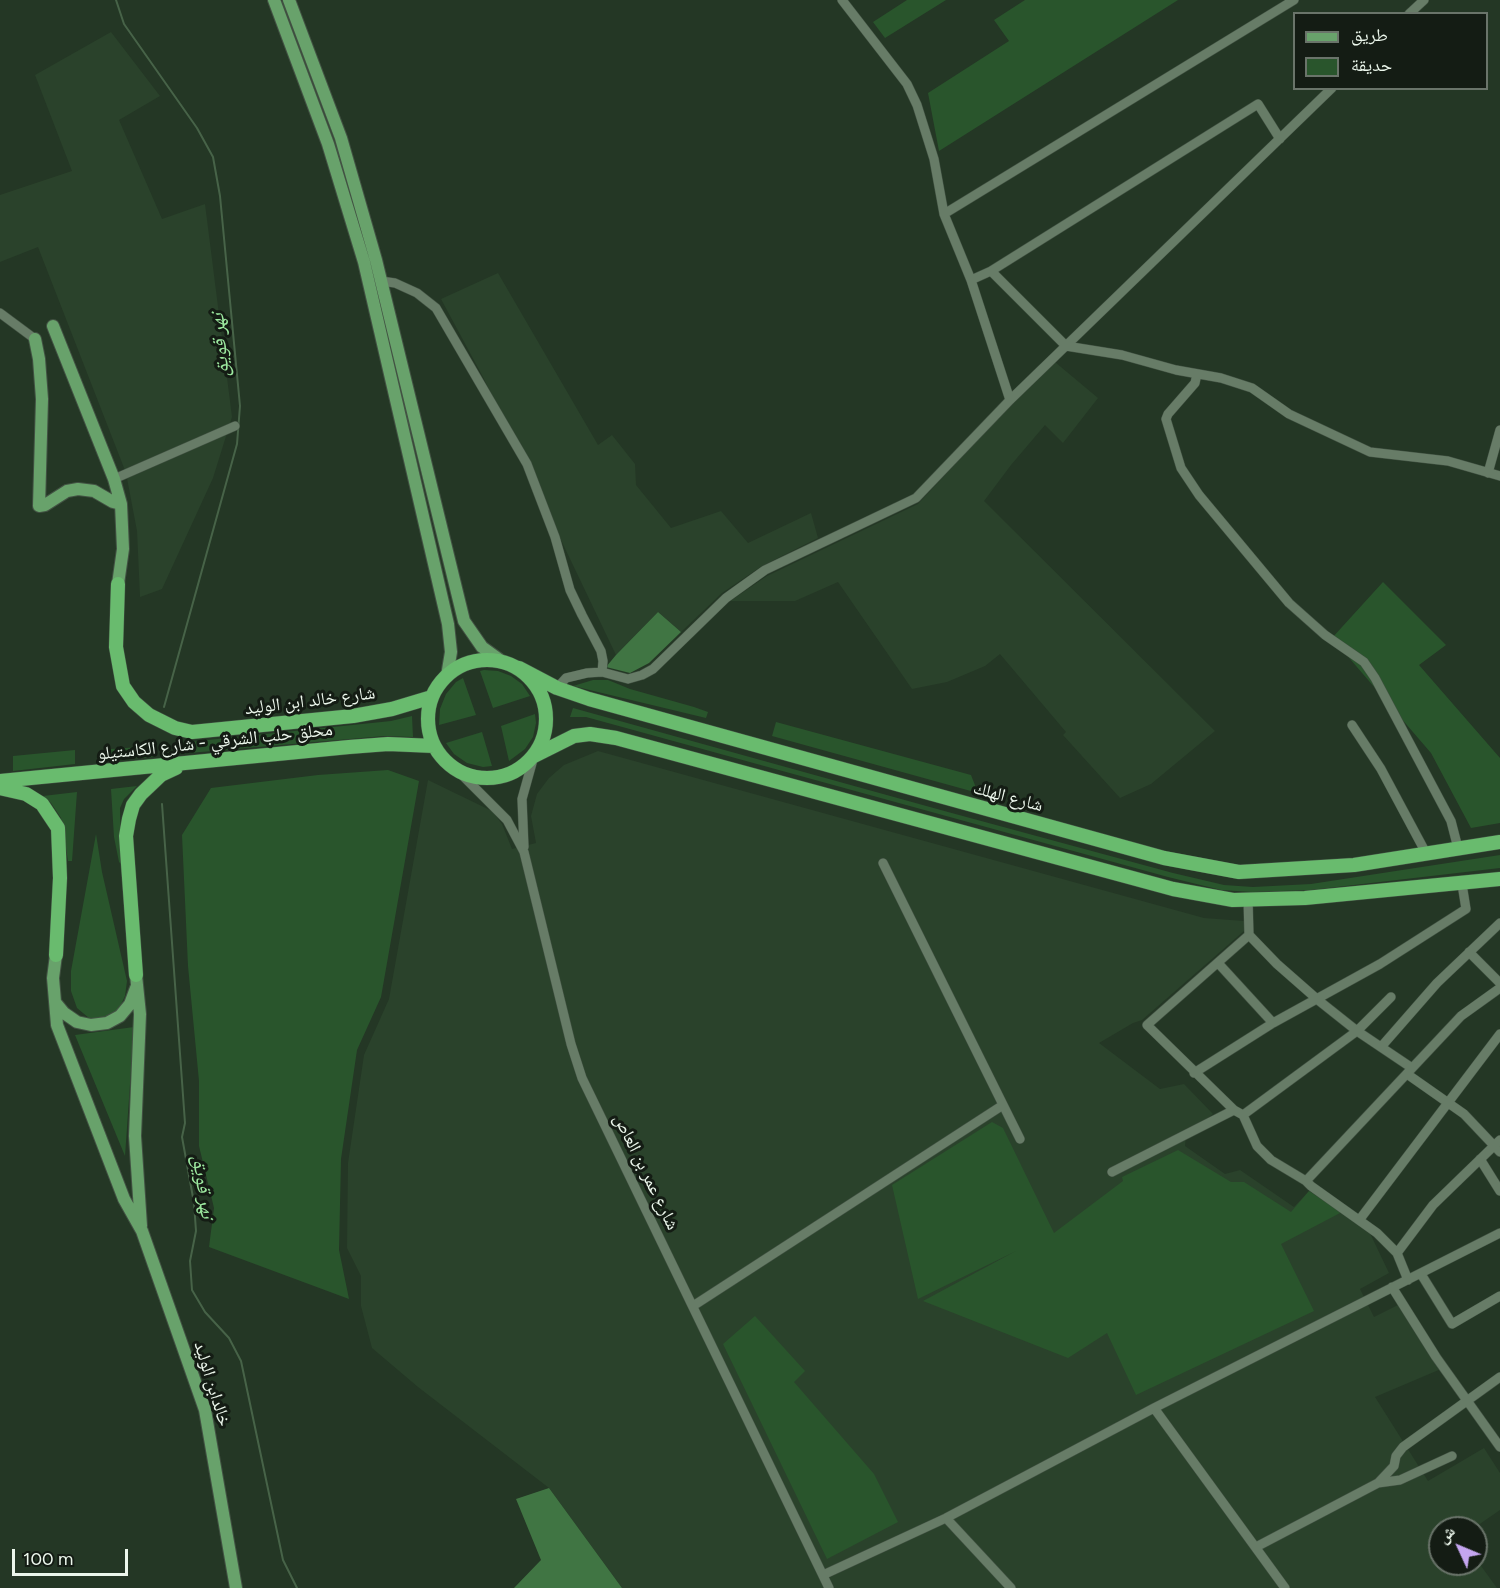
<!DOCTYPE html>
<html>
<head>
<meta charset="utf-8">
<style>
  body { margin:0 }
  #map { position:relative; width:1500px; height:1588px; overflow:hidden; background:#243725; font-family:Figtree,"Noto Naskh Arabic",sans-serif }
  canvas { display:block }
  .legend { position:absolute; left:1293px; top:12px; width:195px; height:78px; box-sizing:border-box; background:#141c14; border:2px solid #6a746a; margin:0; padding:8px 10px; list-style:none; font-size:18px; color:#ecf7ec }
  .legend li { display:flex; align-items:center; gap:12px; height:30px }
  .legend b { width:30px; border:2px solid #6a746a }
  .north { position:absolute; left:1428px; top:1516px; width:60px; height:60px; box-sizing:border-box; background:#141c14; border:2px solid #6a746a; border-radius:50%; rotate:314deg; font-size:16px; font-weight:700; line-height:24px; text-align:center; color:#ecf7ec }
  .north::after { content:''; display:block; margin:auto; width:21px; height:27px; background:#c5a6f0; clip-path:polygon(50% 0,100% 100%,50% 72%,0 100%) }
  .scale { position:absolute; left:12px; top:1549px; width:116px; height:27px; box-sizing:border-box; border:3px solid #ecf7ec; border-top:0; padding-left:8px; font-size:18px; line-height:21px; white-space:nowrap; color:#ecf7ec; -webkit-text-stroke:4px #141c14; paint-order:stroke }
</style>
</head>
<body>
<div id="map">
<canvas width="1500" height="1588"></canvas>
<ul class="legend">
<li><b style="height:8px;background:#68a26b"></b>طريق</li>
<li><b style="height:16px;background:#29552c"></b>حديقة</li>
</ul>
<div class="north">ش</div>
<div class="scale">100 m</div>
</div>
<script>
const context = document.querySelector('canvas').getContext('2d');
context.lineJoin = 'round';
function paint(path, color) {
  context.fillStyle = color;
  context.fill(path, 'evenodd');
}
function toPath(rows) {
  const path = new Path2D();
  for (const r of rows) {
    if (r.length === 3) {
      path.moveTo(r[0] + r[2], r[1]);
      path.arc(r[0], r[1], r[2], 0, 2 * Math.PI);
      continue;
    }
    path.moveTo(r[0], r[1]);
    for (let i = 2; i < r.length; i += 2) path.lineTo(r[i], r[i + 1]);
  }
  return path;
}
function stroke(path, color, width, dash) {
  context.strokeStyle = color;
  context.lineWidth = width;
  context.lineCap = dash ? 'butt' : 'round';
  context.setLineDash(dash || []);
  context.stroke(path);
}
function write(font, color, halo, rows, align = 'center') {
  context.font = font + ' Figtree,"Noto Naskh Arabic",sans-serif';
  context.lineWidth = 6;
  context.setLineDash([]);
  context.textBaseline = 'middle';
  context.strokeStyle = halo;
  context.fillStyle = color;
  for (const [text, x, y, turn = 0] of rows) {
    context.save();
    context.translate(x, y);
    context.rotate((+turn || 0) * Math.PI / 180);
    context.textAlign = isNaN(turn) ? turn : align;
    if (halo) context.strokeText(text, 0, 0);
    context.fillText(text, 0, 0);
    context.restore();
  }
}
paint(toPath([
  [111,32,160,96,119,120,162,219,205,204,232,417,213,478,162,589,140,597,137,531,126,473,38,247,0,262,0,195,72,171,35,75],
  [498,273,598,445,612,435,635,464,636,485,671,528,721,511,748,543,811,513,818,538,762,566,722,593,681,632,658,612,616,655,483,377,441,299],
  [1055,362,1098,398,1063,443,1045,425,1011,465,984,501,1215,731,1151,784,1120,798,1063,735,1066,732,1000,654,985,666,947,682,912,689,838,582,795,601,730,601,767,576,918,504,991,426],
  [598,751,1204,918,1244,921,1244,931,1142,1020,1133,1023,1099,1043,1160,1089,1184,1084,1213,1114,1186,1135,1185,1146,1225,1174,1240,1170,1294,1207,1309,1191,1367,1227,1389,1273,1360,1289,1374,1317,1402,1303,1441,1369,1375,1397,1428,1481,1484,1448,1500,1473,1500,1510,1474,1528,1440,1528,1440,1564,1476,1564,1476,1559,1497,1588,622,1588,549,1488,418,1387,372,1348,361,1306,361,1276,347,1248,348,1163,364,1055,389,999,428,780,492,811,502,824,512,849,536,843,531,816,537,794,549,778,564,765]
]), '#2a422b');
paint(toPath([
  [907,0,946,0,885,38,873,22],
  [1025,0,1178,0,939,151,928,93,1009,41,994,20],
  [1383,582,1446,645,1419,665,1500,758,1500,823,1471,828,1431,753,1332,638],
  [484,670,498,671,511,676,522,684,530,696,493,708,480,671],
  [463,678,476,715,439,725,440,709,446,694,456,682],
  [593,680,608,680,630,689,694,707,708,712,706,718,573,686],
  [573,708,948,812,1173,873,1224,885,1253,887,1311,884,1500,855,1500,868,1311,890,1252,892,1221,890,1168,877,586,717,570,717],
  [535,714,536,723,533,737,525,749,509,761,501,726],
  [412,716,413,737,384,736,178,754,179,743,391,721],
  [776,722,971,775,978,793,772,736],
  [482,732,492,766,483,767,467,763,454,754,446,743],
  [154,746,154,757,111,760,111,749],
  [75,750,75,764,13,771,13,756],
  [388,770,419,781,381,997,357,1050,341,1159,339,1250,349,1299,209,1247,214,1208,199,1146,199,1081,188,966,182,835,211,788,318,775],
  [137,786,124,799,120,808,121,864,119,862,114,837,111,789],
  [77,792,72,861,68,861,61,818,51,803,43,796],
  [96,834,102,872,127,981,125,996,118,1011,103,1019,89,1018,77,1008,71,991,71,971],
  [134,1027,125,1156,75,1035],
  [992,1122,1003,1128,1054,1233,1123,1181,1122,1177,1178,1150,1231,1182,1244,1182,1291,1212,1309,1191,1342,1212,1281,1244,1314,1311,1136,1395,1107,1333,1068,1358,923,1301,1016,1251,918,1299,892,1185],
  [755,1316,805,1371,794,1382,874,1474,898,1522,827,1559,723,1344]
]), '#29552c');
paint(toPath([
  [658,612,681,632,649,663,630,673,606,667,616,655],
  [549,1488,622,1588,514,1588,541,1560,516,1499]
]), '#407543');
stroke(toPath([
  [116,0,124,24,197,128,213,157,220,196,240,406,237,444,164,707],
  [162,804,185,1123,182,1137,194,1203,196,1231,190,1261,192,1290,205,1312,229,1338,241,1361,283,1560,297,1588]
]), '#476348', 2);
const minor = toPath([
  [842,0,907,84,917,105,934,159,944,214,971,280,1010,400],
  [1409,14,1424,0],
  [944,214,1294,0],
  [991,271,1066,346,1122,355,1176,370,1221,378,1252,388,1289,414,1370,452,1448,461,1500,476],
  [971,280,991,271,1258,104,1280,139],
  [381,281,395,283,417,293,436,308,527,464,555,537,570,590,582,615,601,651,603,661,602,672],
  [0,313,35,339],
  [1197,374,1195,383,1168,414,1166,419,1181,468,1199,495,1289,603,1325,635,1364,662,1375,678,1451,821,1458,848],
  [1488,473,1500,430],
  [114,479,235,426],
  [557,688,566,678,587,673,602,672,628,679,642,675,653,669,726,598,765,570,916,498,1010,400,1332,88],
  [1352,725,1381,769,1426,853],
  [456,769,507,820,524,852,571,1044,582,1078,829,1588],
  [524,847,522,799,534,756],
  [883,863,1020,1139],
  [1248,899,1249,935,1147,1025,1234,1110,1243,1115,1257,1146,1271,1160,1306,1181,1311,1186,1377,1233,1397,1253,1408,1280],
  [1249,935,1277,964,1318,1000,1357,1031,1412,1068],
  [1469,952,1500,983],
  [1218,963,1273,1023],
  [1381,1047,1437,983,1500,923],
  [1194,1073,1273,1023,1380,964,1466,909,1462,884],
  [1407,1074,1464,1114,1500,1152],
  [1243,1115,1357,1031,1391,997],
  [1480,1159,1500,1191],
  [1112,1172,1234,1110],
  [1306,1181,1461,1016,1500,988],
  [1360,1219,1500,1034],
  [1397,1253,1433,1205,1500,1140],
  [1421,1274,1452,1324,1500,1296],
  [1392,1287,1436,1357,1500,1447],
  [693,1306,1003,1105],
  [1154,1408,1285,1588],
  [1378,1483,1400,1480,1452,1456],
  [946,1518,1011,1588],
  [1256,1547,1378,1483,1394,1466,1396,1456,1403,1447,1500,1377],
  [823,1575,946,1518,1154,1408,1500,1233]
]);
const major = toPath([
  [274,0,328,144,364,262,448,624,451,652,447,676],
  [289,0,341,138,376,260,464,621,482,647,500,660],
  [53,326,114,479,121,504,123,549,118,584],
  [35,339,39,359,42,399,39,506,45,505,67,491,78,489,94,491,113,502,121,504],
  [56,955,53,978,57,1025,124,1199,142,1231,205,1410,236,1588],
  [136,975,140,1014,135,1136,141,1226],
  [55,1002,64,1013,77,1022,91,1025,107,1023,120,1016,130,1004,136,988]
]);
const highway = toPath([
  [118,584,116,647,123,686,134,702,149,715,175,728,192,732,353,716,392,709,432,697],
  [487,719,59],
  [519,668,557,688,589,699,1164,858,1239,872,1354,865,1500,842],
  [534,756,574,736,590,734,616,738,1173,889,1233,900,1305,898,1500,879],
  [0,781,349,747,388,744,434,746],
  [0,788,26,794,42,804,58,828,60,878,56,955],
  [136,975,126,836,129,819,133,805,141,794,161,775,176,768]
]);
stroke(minor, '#425243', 10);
stroke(major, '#425243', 14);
stroke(highway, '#425243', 15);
stroke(minor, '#677c67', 9);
stroke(major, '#68a26b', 12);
stroke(highway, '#69bb6e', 14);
write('18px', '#ecf7ec', '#141c14', [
  ["شارع خالد ابن الوليد",310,701,-7],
  ["محلق حلب الشرقي - شارع الكاستيلو",215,742,-6],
  ["شارع الهلك",1008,797,15],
  ["شارع عمر بن العاص",646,1172,64],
  ["خالدابن الوليد",212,1384,73]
]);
write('italic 20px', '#9ce89f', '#141c14', [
  ["نهر قويق",220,345,-95],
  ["نهر قويق",203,1187,82]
]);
</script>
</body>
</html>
